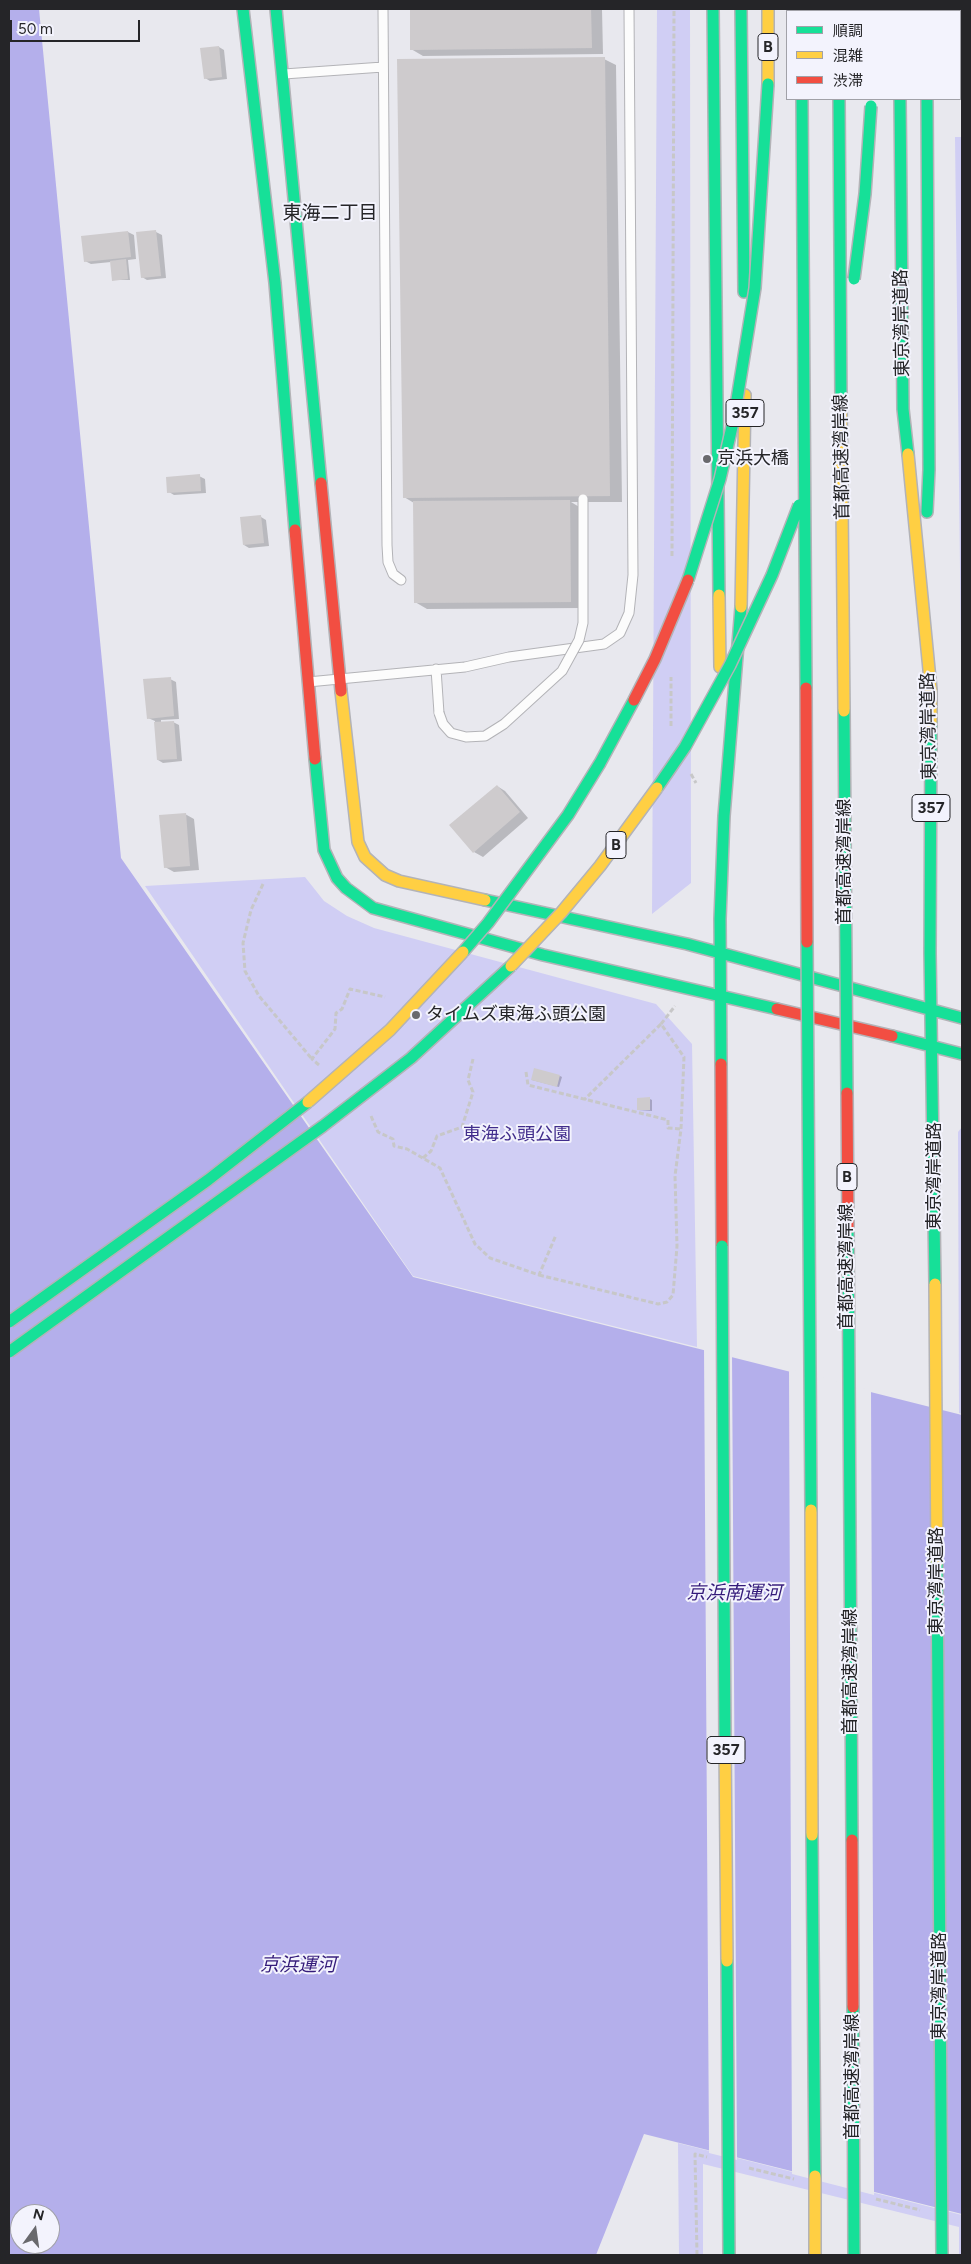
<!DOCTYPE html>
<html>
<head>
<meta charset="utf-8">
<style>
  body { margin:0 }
  #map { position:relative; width:971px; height:2264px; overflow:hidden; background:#e8e8ee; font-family:Figtree,"Noto Sans JP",sans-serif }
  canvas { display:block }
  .frame { position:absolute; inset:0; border:10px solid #252528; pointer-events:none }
  .legend { position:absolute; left:786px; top:10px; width:175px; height:90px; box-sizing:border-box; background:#f3f3fd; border:1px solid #a1a1a8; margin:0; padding:6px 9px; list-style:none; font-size:15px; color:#252528 }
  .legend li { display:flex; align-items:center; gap:10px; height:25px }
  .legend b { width:25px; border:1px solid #a1a1a8 }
  .north { position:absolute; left:10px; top:2204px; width:50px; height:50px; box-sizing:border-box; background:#f3f3fd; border:1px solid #a1a1a8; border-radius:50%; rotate:14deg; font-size:14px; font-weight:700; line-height:20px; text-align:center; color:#252528 }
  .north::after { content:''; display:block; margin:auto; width:18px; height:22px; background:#69696d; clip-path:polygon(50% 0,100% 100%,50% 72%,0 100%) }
  .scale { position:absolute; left:10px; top:20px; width:130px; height:22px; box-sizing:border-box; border:2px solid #252528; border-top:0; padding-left:6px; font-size:15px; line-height:18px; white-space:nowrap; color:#252528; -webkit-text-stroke:4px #f3f3fd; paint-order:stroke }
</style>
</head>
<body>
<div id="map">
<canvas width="971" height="2264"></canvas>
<div class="frame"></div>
<ul class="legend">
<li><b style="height:6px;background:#16e098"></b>順調</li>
<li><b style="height:6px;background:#ffcf43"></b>混雑</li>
<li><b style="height:6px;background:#f24e42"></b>渋滞</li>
</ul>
<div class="north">N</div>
<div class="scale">50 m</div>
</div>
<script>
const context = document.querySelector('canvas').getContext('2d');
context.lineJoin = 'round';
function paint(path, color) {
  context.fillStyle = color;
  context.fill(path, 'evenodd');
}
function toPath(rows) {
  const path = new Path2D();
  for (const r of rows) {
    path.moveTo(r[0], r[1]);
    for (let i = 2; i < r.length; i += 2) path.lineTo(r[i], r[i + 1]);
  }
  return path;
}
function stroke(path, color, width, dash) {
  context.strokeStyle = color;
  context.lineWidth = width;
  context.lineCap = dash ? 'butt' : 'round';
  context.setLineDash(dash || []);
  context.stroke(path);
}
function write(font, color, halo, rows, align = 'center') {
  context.font = font + ' Figtree,"Noto Sans JP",sans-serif';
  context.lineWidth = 4;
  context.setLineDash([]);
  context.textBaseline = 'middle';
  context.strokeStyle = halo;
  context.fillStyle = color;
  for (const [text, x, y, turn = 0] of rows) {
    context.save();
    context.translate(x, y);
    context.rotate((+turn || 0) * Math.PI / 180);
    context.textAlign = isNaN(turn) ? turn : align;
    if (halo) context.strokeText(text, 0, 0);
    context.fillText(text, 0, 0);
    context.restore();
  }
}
paint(toPath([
  [657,9,690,9,691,883,652,914],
  [955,137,962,137,962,742],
  [305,877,324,901,347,916,374,928,656,1004,692,1044,697,1347,413,1276,145,886],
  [962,1127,962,1414,959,1413,958,1132],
  [678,2143,962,2215,962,2255,959,2255,959,2227,703,2164,703,2255,679,2255]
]), '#d0cef4');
paint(toPath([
  [9,9,39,9,121,858,413,1277,962,1415,962,2214,644,2134,596,2255,9,2255],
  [20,2214,50,2214,50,2244,20,2244]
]), '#b4afeb');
paint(toPath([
  [704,1348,732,1355,737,2160,709,2153],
  [789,1369,871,1390,874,2195,792,2174]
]), '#e8e8ee');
paint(toPath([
  [411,9,602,9,603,54,423,56,411,49],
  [219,47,224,50,227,79,210,81,205,78],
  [604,59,616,65,622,502,571,502,581,508,582,608,427,609,415,602,414,503,404,497],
  [128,232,134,235,136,259,128,260,130,280,113,280,111,262,91,264,85,261,83,237],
  [156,232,162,235,166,278,147,280,142,277],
  [199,476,205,479,206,493,174,495,169,492],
  [261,517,266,520,269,546,249,548,244,545],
  [170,679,176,682,179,719,161,720,161,723,173,722,179,725,182,761,163,763,158,760,155,721,148,718],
  [497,786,505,791,528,818,483,857,474,852],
  [185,814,194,819,199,870,174,872,165,867],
  [560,1076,562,1077,559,1087,532,1080],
  [650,1099,652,1100,652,1111,638,1110]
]), '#0003');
paint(toPath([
  [410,9,591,9,592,48,410,50],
  [219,46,222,77,204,79,200,48],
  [605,57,610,496,403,498,397,59],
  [156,230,161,276,141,278,136,232],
  [128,231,131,257,84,262,81,236],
  [126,259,128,279,112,281,110,261],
  [200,474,201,491,167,493,166,477],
  [570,500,571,602,414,603,413,501],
  [261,515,264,543,243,545,240,517],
  [171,677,174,716,147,719,143,679],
  [174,721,177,759,157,760,154,722],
  [497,785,520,812,473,853,449,825],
  [186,813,190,866,164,868,159,815],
  [534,1068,560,1075,557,1087,531,1080],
  [650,1097,650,1110,637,1110,637,1098]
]), '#cecbcd');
const lane = toPath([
  [383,9,387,545,388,562,393,574,401,580],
  [284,74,383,67],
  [436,669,439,713],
  [308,682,465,667,509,657,604,644,620,633,629,613,633,575,629,9]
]);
const fast = toPath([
  [243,9,275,283,295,530],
  [276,9,321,483],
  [713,9,719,595],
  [741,9,744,292],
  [839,9,839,11],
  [871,9,871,11],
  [900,9,900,11],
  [900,99,903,409,908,454],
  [927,99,929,470,927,512],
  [931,723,930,953,935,1284],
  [315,759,324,850,337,878,346,888,373,908,543,955,777,1009],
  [485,900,687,944,962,1018],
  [892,1036,962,1054],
  [721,1064,720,919,724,816,741,607]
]);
const slow = toPath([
  [768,9,768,84],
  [801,9,801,11],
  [926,9,926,11],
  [908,454,931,690,931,723],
  [719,595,720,667],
  [741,607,745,395],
  [341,691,358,842,365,857,385,875,399,881,485,900]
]);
const jam = toPath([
  [321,483,341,691],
  [295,530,315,759],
  [777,1009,892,1036],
  [721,1064,722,1246]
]);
stroke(lane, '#b3b3b7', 11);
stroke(fast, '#b3b3b7', 14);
stroke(slow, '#b3b3b7', 14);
stroke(jam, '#b3b3b7', 14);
stroke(toPath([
  [672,556,674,9],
  [671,726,671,677],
  [691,774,696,783],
  [263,884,251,910,243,943,245,971,259,996,312,1059],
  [661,1024,675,1006],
  [319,1065,312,1059,335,1029,336,1013,342,1009,350,989,385,997],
  [526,1072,528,1085,668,1120,668,1128,681,1129],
  [371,1116,378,1132,393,1139,394,1146,407,1149,440,1168,475,1244,490,1258,539,1275,556,1235],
  [423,1158,431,1151,437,1136,462,1127,473,1092,468,1080,473,1059],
  [539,1275,658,1304,667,1302,673,1295,677,1246,675,1176,681,1129,684,1057,661,1024,584,1100],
  [749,2168,794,2179],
  [876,2199,920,2210],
  [697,2255,695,2154,707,2157]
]), '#c7c7c8', 3, [5, 2.5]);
stroke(lane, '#fcfcfc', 9);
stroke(fast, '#16e098', 11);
stroke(slow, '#ffcf43', 11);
stroke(jam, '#f24e42', 11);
const laneBridge = toPath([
  [439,713,443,724,451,733,466,737,485,736,504,724,562,671,579,640,583,623,583,499]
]);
const fastBridge = toPath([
  [802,99,806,688],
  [839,99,841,402],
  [854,279,865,194,871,106],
  [688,580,720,479,734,418,755,288,768,84],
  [844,711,847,1093],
  [657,788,685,747,730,665,772,575,799,505],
  [807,942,811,1510],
  [463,952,488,923,568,815,600,763,634,700],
  [848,1229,852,1840],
  [722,1246,725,1745],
  [9,1322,208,1180,308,1102],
  [9,1352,323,1126,411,1058,511,966],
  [937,1562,942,2255],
  [812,1835,815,2176],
  [727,1961,729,2255],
  [853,2007,854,2255]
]);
const slowBridge = toPath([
  [841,402,844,711],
  [511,966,561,913,600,866,657,788],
  [308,1102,390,1030,463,952],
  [935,1284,937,1562],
  [811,1510,812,1835],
  [725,1745,727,1961],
  [815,2176,815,2255]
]);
const jamBridge = toPath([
  [806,688,807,942],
  [634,700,655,659,688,580],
  [847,1093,848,1229],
  [852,1840,853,2007]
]);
stroke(laneBridge, '#b3b3b7', 11, []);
stroke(fastBridge, '#b3b3b7', 14, []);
stroke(slowBridge, '#b3b3b7', 14, []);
stroke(jamBridge, '#b3b3b7', 14, []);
stroke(laneBridge, '#fcfcfc', 9);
stroke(fastBridge, '#16e098', 11);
stroke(slowBridge, '#ffcf43', 11);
stroke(jamBridge, '#f24e42', 11);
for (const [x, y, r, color] of [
  [707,459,5,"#69696d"],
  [416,1015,5,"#69696d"]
]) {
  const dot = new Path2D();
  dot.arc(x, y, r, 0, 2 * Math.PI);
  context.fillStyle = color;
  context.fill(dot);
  stroke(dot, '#f3f3fd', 2);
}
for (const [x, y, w] of [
  [768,47,20],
  [745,413,38],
  [931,808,38],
  [616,845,20],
  [847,1177,20],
  [726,1750,38]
]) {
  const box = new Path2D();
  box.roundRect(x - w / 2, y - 13.5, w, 27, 4);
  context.fillStyle = '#f3f3fd';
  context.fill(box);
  stroke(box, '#252528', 1);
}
write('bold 16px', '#252528', null, [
  ["B",768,47],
  ["357",745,413],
  ["357",931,808],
  ["B",616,845],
  ["B",847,1177],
  ["357",726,1750]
]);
write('18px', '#252528', '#f3f3fd', [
  ["東京湾岸道路",902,323,-91],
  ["首都高速湾岸線",842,457,-91],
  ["東京湾岸道路",929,726,-91],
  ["首都高速湾岸線",845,862,-90],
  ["東京湾岸道路",935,1176,-90],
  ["首都高速湾岸線",847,1267,-90],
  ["東京湾岸道路",937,1581,-90],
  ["首都高速湾岸線",851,1672,-90],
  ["東京湾岸道路",940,1986,-90],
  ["首都高速湾岸線",853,2077,-90]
]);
write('18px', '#252528', '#f3f3fd', [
  ["京浜大橋",717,459],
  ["タイムズ東海ふ頭公園",426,1015]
], 'left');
write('18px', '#412d8c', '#f3f3fd', [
  ["東海ふ頭公園",517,1135]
]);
write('19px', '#252528', '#f3f3fd', [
  ["東海二丁目",330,213]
]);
write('italic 19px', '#341b7a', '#f3f3fd', [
  ["京浜南運河",734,1593],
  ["京浜運河",298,1965]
]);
</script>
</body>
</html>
